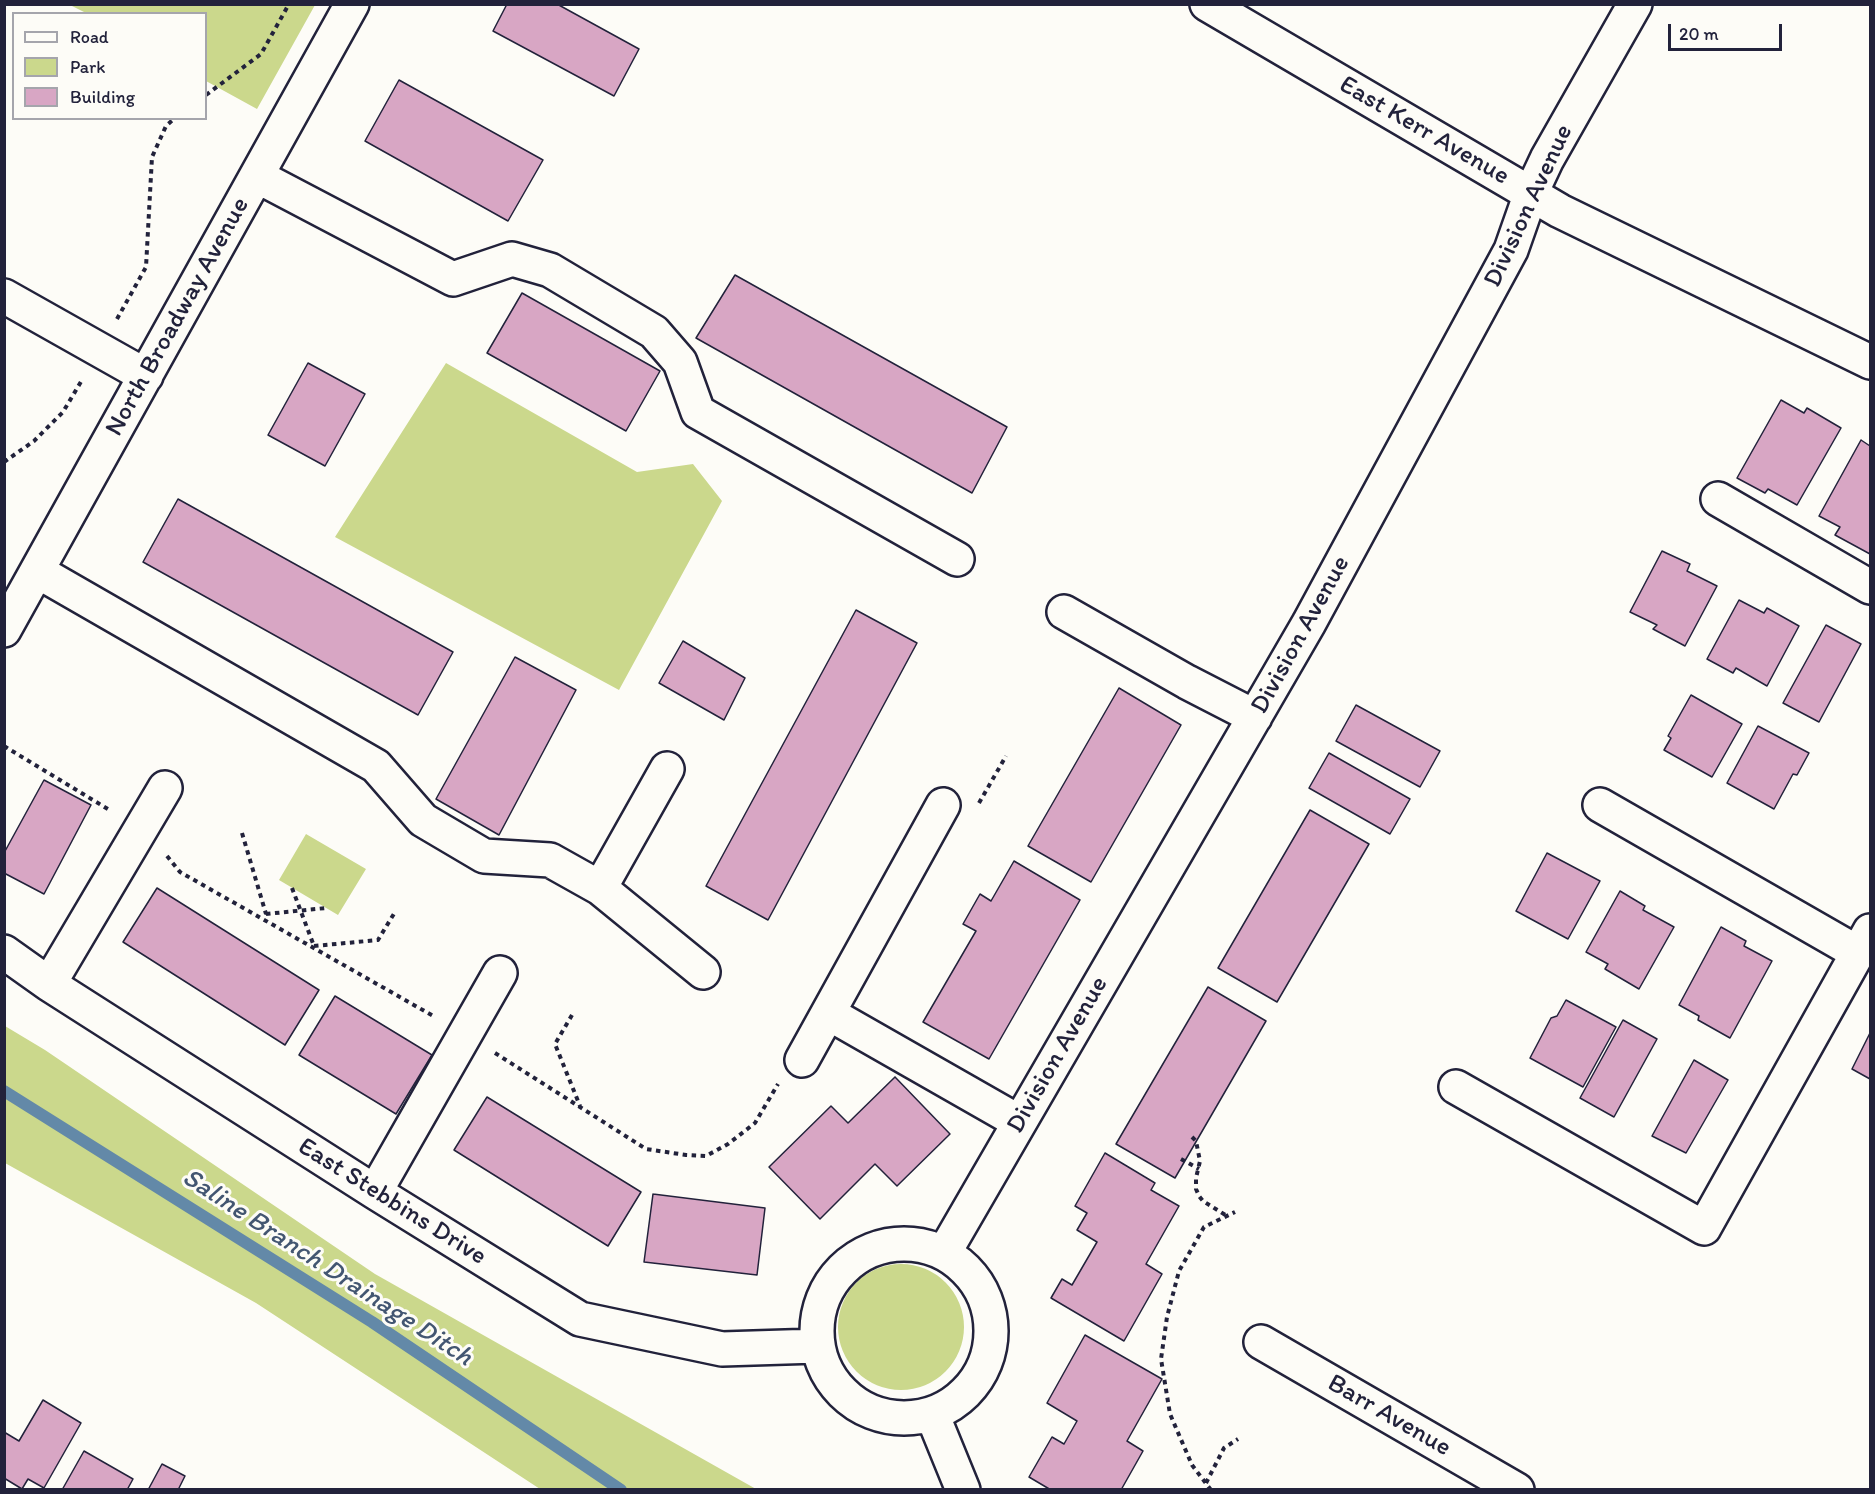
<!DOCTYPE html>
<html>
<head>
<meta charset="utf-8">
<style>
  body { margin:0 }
  #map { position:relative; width:1875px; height:1494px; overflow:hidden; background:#fdfcf7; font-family:Itim,sans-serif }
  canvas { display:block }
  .frame { position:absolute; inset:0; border:6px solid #22223b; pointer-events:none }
  .legend { position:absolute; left:12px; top:12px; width:195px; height:108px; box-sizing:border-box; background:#fdfcf7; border:2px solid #a5a5ac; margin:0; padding:8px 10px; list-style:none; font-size:18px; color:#22223b }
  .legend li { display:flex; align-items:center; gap:12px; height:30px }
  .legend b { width:30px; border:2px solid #a5a5ac }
  .scale { position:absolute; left:1668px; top:24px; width:114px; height:27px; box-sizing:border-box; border:3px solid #22223b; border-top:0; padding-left:8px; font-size:18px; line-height:21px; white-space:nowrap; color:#22223b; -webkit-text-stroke:4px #fdfcf7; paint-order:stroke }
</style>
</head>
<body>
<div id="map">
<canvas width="1875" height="1494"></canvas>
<div class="frame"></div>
<ul class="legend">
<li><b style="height:8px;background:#fdfcf7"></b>Road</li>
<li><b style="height:16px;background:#cbd88c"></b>Park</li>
<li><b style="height:16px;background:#d8a6c4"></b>Building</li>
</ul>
<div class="scale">20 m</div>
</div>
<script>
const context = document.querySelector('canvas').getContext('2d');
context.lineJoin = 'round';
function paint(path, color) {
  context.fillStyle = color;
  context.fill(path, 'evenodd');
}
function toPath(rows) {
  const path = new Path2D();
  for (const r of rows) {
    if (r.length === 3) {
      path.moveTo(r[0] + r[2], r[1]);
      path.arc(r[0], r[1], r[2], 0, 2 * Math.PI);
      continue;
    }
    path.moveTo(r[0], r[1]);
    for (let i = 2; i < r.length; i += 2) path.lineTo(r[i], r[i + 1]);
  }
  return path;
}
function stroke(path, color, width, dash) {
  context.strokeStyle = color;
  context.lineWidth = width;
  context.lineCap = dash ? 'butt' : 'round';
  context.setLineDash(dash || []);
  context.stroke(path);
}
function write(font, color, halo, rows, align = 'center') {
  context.font = font + ' Itim,sans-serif';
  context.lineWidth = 6;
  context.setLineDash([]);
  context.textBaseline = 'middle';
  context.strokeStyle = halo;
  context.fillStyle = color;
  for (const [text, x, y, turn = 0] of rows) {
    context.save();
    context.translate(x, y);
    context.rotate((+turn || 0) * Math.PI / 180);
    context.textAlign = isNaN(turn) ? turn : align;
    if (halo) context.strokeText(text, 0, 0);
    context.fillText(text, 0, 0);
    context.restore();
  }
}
paint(toPath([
  [70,5,315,5,257,109,206,81,206,14,86,13],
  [446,363,637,472,693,464,722,501,619,690,335,537],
  [306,834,366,869,338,915,279,880],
  [5,1026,45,1050,375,1274,756,1489,540,1489,256,1303,5,1163],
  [901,1327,63]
]), '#cbd88c');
stroke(toPath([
  [4,1091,372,1322,621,1490]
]), '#6389a8', 12);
const building = toPath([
  [507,4,557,4,639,49,614,96,493,31,507,4],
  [399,80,543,160,508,221,365,141,399,80],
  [735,275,1007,427,972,493,696,338,735,275],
  [522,293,660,371,626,431,487,353,522,293],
  [308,363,365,394,325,466,268,435,308,363],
  [1781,400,1804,413,1807,408,1841,428,1797,505,1768,489,1765,493,1737,478,1781,400],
  [1861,440,1870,446,1870,554,1835,535,1840,527,1819,516,1861,440],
  [178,499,453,652,418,715,143,562,178,499],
  [1662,551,1690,564,1687,571,1717,586,1685,646,1653,629,1657,625,1630,612,1662,551],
  [1739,600,1764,613,1767,608,1799,626,1767,686,1736,668,1733,673,1707,659,1739,600],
  [856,610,917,643,768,920,706,886,856,610],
  [1826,625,1861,644,1819,722,1783,703,1826,625],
  [683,641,745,678,724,720,659,683,683,641],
  [515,657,576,690,499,835,436,799,515,657],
  [1119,688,1181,725,1091,882,1028,846,1119,688],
  [1691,695,1742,724,1712,777,1664,750,1671,738,1668,736,1691,695],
  [1356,705,1440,751,1420,787,1336,741,1356,705],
  [1758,726,1809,753,1797,775,1793,774,1774,809,1727,783,1758,726],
  [1329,753,1410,799,1390,834,1309,788,1329,753],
  [44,780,91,805,44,894,4,873,4,853,44,780],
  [1310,810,1369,844,1277,1002,1218,968,1310,810],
  [1547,853,1600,881,1568,939,1516,911,1547,853],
  [1014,861,1080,900,989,1059,923,1022,976,931,963,924,980,894,991,901,1014,861],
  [157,888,319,990,285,1045,123,942,157,888],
  [1620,891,1645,906,1643,910,1674,927,1639,989,1605,969,1608,964,1586,952,1620,891],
  [1721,927,1746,941,1744,946,1772,961,1730,1038,1698,1020,1699,1016,1679,1005,1721,927],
  [1208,987,1266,1021,1175,1178,1116,1144,1208,987],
  [335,996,432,1055,396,1114,299,1055,335,996],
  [1566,1000,1616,1027,1583,1087,1530,1058,1551,1018,1557,1016,1566,1000],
  [1623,1020,1657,1039,1614,1117,1580,1098,1623,1020],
  [1870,1033,1870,1079,1852,1069,1870,1033],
  [1694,1060,1728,1080,1686,1153,1652,1136,1694,1060],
  [895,1077,950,1134,897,1186,875,1164,820,1219,769,1167,831,1106,848,1123,895,1077],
  [487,1097,641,1192,608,1246,454,1150,487,1097],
  [1105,1153,1155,1183,1151,1190,1179,1206,1146,1264,1162,1274,1124,1341,1051,1298,1062,1279,1072,1285,1097,1242,1077,1230,1087,1213,1075,1206,1105,1153],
  [653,1194,765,1208,757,1275,644,1262,653,1194],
  [1085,1335,1162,1379,1127,1441,1143,1451,1121,1490,1051,1490,1029,1477,1052,1437,1064,1444,1077,1421,1047,1403,1085,1335],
  [43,1400,81,1423,44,1488,28,1479,22,1489,4,1478,4,1432,19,1441,43,1400],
  [84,1451,133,1479,127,1490,62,1490,84,1451],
  [162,1464,185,1476,178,1490,148,1490,162,1464]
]);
paint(building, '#d8a6c4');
stroke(building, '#22223b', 1.5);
const minor = toPath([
  [1207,4,1560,211,1870,362],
  [257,176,453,279,512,259,550,270,654,332,680,362,698,412,957,559],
  [4,296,146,376],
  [1718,499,1870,587],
  [37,571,376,766,423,820,484,856,550,860,600,888,703,972],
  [1064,612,1187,682,1255,717],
  [4,630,352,4],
  [1600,805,1858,953],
  [600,888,667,769],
  [4,952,49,984,375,1192,580,1319,722,1349,817,1346],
  [49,984,165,788],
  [828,1013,1019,1122],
  [802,1060,943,805],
  [1456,1087,1704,1228,1870,931],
  [375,1192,500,973],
  [904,1331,87],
  [944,1253,1309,623,1511,250,1531,193,1547,159,1635,4],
  [1261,1342,1517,1490],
  [932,1414,963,1490]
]);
stroke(minor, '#22223b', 38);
stroke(toPath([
  [206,95,261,54,289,4],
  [117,319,146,267,152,157,166,126,175,118],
  [4,462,34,441,63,412,82,380],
  [4,746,111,811],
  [979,803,1006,756],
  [242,833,266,914,263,918],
  [167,856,180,872,435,1017],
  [292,888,314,946],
  [266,914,326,908],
  [314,946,378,940,395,912],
  [572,1015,555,1044,580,1106],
  [495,1053,646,1149,686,1155,706,1156,728,1144,755,1123,778,1084],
  [1192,1137,1196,1141,1200,1161,1196,1178,1196,1189,1199,1196,1203,1201,1227,1216],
  [1181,1159,1199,1169],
  [1206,1483,1224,1448,1238,1439],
  [1211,1490,1192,1465,1170,1414,1161,1359,1167,1317,1179,1271,1204,1227,1235,1212]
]), '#22223b', 4, [4.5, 4.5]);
stroke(minor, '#fdfcf7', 33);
write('26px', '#22223b', '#fdfcf7', [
  ["East Kerr Avenue",1424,131,30],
  ["Division Avenue",1529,206,-65],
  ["North Broadway Avenue",178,317,-61],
  ["Division Avenue",1301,635,-61],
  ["Division Avenue",1058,1055,-60],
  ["East Stebbins Drive",392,1202,32],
  ["Barr Avenue",1389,1416,30]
]);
write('italic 27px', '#435671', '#fdfcf7', [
  ["Saline Branch Drainage Ditch",327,1268,33]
]);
</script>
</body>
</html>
